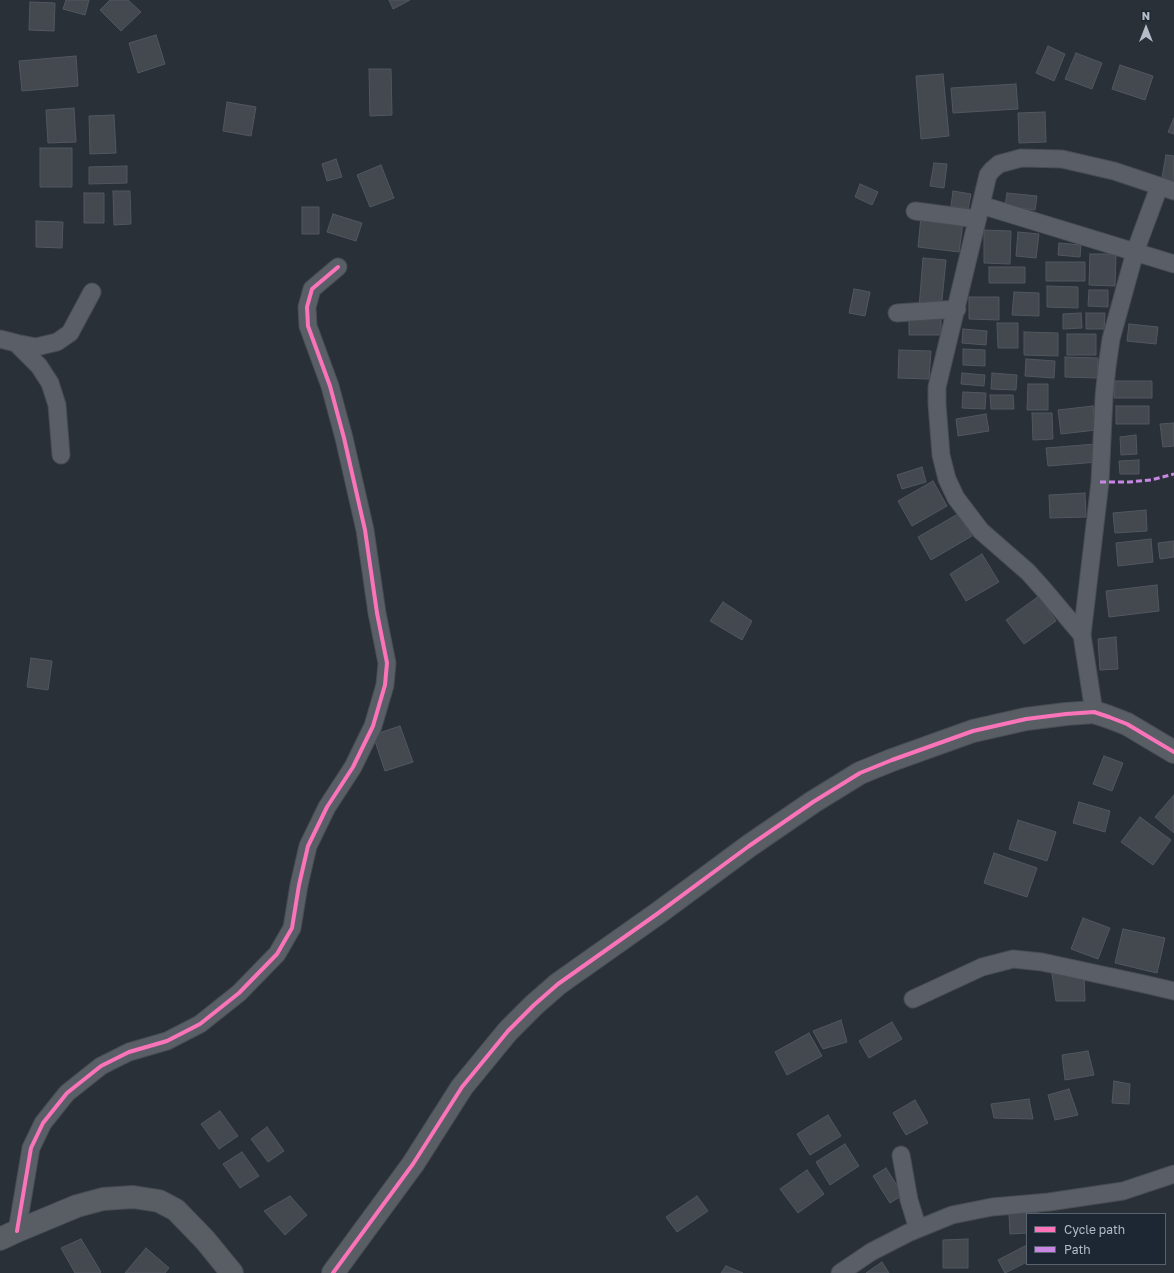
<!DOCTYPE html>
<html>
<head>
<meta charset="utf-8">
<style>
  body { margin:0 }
  #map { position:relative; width:1174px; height:1273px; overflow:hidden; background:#2a3038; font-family:"Golos Text",sans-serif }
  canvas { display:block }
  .legend { position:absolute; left:1026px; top:1213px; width:140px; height:52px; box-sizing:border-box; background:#1d2633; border:1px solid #59626f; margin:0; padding:5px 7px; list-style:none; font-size:12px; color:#b4bcc9 }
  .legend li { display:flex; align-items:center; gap:8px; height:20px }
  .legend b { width:20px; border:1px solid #59626f }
  .north { position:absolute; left:1126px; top:8px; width:40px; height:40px; -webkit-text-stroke:3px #1d2633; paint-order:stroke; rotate:0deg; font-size:11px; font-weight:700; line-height:16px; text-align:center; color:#b4bcc9 }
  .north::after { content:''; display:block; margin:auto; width:14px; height:18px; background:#b4bcc9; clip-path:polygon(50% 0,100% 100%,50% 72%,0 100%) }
</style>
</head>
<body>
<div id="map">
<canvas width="1174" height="1273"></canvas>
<ul class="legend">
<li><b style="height:5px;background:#fb73b8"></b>Cycle path</li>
<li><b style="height:5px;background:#c787e3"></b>Path</li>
</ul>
<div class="north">N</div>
</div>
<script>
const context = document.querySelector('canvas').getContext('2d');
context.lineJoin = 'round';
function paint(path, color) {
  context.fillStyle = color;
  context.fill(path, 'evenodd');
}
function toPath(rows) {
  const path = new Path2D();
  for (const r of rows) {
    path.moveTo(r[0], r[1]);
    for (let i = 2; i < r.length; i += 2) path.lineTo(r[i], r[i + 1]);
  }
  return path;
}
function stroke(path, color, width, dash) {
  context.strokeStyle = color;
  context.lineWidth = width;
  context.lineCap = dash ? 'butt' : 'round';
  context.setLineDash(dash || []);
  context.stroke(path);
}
const building = toPath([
  [66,0,89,0,85,15,63,9,66,0],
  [110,0,128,0,141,12,121,31,100,10,110,0],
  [389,0,410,0,393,9,389,0],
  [30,2,55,3,54,31,29,30,30,2],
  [156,35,165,64,138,73,129,43,156,35],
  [1048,46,1065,54,1054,81,1036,73,1048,46],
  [1076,53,1102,63,1092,89,1065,79,1076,53],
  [76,56,78,86,22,91,19,61,76,56],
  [1120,65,1153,76,1145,100,1112,89,1120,65],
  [369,69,391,69,392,115,370,116,369,69],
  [943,74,949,136,921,139,916,76,943,74],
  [1016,84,1018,109,953,113,951,88,1016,84],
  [227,102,256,107,251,136,223,131,227,102],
  [74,108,76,142,48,143,46,110,74,108],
  [1045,112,1046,142,1019,143,1018,113,1045,112],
  [114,115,116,153,90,154,89,116,114,115],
  [1174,118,1174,134,1168,132,1174,118],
  [40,148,72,148,72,187,40,187,40,148],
  [1166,155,1174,156,1174,185,1161,183,1166,155],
  [336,159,342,177,327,181,322,164,336,159],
  [934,163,947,164,944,188,930,186,934,163],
  [381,165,394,198,370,207,357,175,381,165],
  [127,166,127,183,89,184,89,167,127,166],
  [860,184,878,192,872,205,855,197,860,184],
  [113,191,130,191,131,224,114,225,113,191],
  [953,191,971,194,968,209,951,206,953,191],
  [84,193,104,193,104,223,84,223,84,193],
  [1007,193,1037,196,1035,210,1005,206,1007,193],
  [302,207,319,207,319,234,302,234,302,207],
  [333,214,362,223,356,241,327,232,333,214],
  [921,217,963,223,959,252,918,247,921,217],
  [36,221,63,222,62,248,36,247,36,221],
  [984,230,1011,231,1010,264,984,263,984,230],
  [1018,232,1039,234,1036,258,1016,256,1018,232],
  [1059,243,1081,245,1080,257,1058,255,1059,243],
  [1090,254,1116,254,1115,286,1089,285,1090,254],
  [923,258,946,260,941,310,919,308,923,258],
  [1046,262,1085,262,1085,281,1046,281,1046,262],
  [989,267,1025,267,1025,283,989,283,989,267],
  [1047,286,1078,287,1078,308,1047,307,1047,286],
  [854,289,870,292,865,316,849,313,854,289],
  [1089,290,1108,290,1108,307,1088,306,1089,290],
  [1014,292,1039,293,1039,316,1012,315,1014,292],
  [969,297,999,297,999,320,969,319,969,297],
  [1081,313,1082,328,1063,329,1063,314,1081,313],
  [1086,313,1105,313,1104,329,1086,329,1086,313],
  [909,315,941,315,941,335,909,335,909,315],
  [997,323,1018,323,1018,348,998,348,997,323],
  [1129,324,1158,327,1156,344,1127,341,1129,324],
  [963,329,987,331,986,345,962,343,963,329],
  [1024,332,1058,333,1058,356,1024,355,1024,332],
  [1067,334,1096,334,1096,355,1067,355,1067,334],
  [963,349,985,350,985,366,963,365,963,349],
  [899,350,931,351,929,379,898,378,899,350],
  [1065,357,1098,358,1097,378,1065,377,1065,357],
  [1026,359,1055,361,1054,378,1025,376,1026,359],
  [962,373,985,375,984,386,961,384,962,373],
  [992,373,1017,375,1016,390,991,389,992,373],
  [1115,381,1152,381,1152,398,1114,398,1115,381],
  [1028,384,1048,384,1048,410,1027,410,1028,384],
  [963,392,986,393,985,409,962,408,963,392],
  [990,395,1013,395,1014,409,991,409,990,395],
  [1093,406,1096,430,1061,434,1058,410,1093,406],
  [1116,406,1149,406,1149,424,1116,424,1116,406],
  [1032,413,1052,413,1053,439,1033,440,1032,413],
  [986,414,989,431,958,436,956,419,986,414],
  [1174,423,1174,446,1163,447,1160,424,1174,423],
  [1136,435,1137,454,1121,455,1120,437,1136,435],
  [1096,444,1098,462,1048,466,1046,448,1096,444],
  [1139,460,1139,474,1120,474,1119,461,1139,460],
  [922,467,926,482,902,489,897,475,922,467],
  [933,481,947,506,912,526,898,501,933,481],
  [1085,493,1086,517,1050,518,1049,495,1085,493],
  [1146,510,1147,531,1115,533,1113,513,1146,510],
  [958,514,972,536,931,560,918,537,958,514],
  [1151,539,1153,562,1118,566,1116,543,1151,539],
  [1174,541,1174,557,1160,559,1158,543,1174,541],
  [982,554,999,582,966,601,950,574,982,554],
  [1157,585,1159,611,1109,617,1106,591,1157,585],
  [1039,596,1056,621,1024,644,1006,620,1039,596],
  [723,602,752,621,742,640,710,621,723,602],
  [1116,637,1118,669,1100,670,1098,639,1116,637],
  [31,658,52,661,48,690,27,687,31,658],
  [400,726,413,762,385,771,373,735,400,726],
  [1104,756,1123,763,1112,791,1093,784,1104,756],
  [1174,795,1174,833,1155,817,1174,795],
  [1079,802,1110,811,1105,832,1073,823,1079,802],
  [1140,817,1171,840,1153,865,1121,842,1140,817],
  [1018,820,1056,832,1047,861,1009,849,1018,820],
  [994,853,1037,868,1027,897,984,883,994,853],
  [1083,918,1110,928,1098,959,1071,949,1083,918],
  [1123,929,1165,938,1157,973,1115,963,1123,929],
  [1052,974,1084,974,1085,1001,1056,1001,1052,974],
  [841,1020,847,1042,823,1049,813,1031,841,1020],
  [892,1022,902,1039,869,1058,859,1041,892,1022],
  [809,1033,822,1056,787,1075,775,1052,809,1033],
  [1088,1051,1094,1075,1065,1080,1062,1055,1088,1051],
  [1114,1081,1130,1084,1129,1104,1112,1103,1114,1081],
  [1069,1089,1078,1115,1055,1120,1048,1095,1069,1089],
  [1029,1099,1033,1119,994,1118,991,1104,1029,1099],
  [915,1100,928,1123,906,1135,893,1113,915,1100],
  [220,1111,238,1136,219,1149,201,1124,220,1111],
  [828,1115,841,1136,810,1155,797,1134,828,1115],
  [267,1127,284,1151,268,1162,251,1139,267,1127],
  [845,1144,859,1166,830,1185,816,1162,845,1144],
  [242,1152,259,1176,240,1188,223,1164,242,1152],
  [886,1168,903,1195,890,1203,873,1176,886,1168],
  [807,1170,824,1194,798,1213,780,1189,807,1170],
  [290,1196,307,1215,285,1235,264,1211,290,1196],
  [697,1196,708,1211,677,1232,666,1217,697,1196],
  [1038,1211,1038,1214,1027,1214,1027,1233,1010,1234,1009,1213,1038,1211],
  [81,1239,101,1272,100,1273,75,1273,61,1248,81,1239],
  [968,1239,968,1268,943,1268,943,1240,968,1239],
  [1027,1245,1027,1262,1005,1273,998,1260,1027,1245],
  [146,1248,169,1268,165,1273,125,1273,146,1248],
  [882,1262,889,1273,866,1273,882,1262],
  [726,1266,743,1273,721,1273,726,1266]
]);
paint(building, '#444950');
stroke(building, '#52575f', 1);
const street = toPath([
  [981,205,1174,264],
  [915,211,977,219],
  [897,313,957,309],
  [0,339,16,343,36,347,57,342,70,333,92,292],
  [16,343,39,366,50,383,57,405,61,455],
  [1082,635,1045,591,1028,572,981,531,956,498,947,479,941,455,937,404,937,387,988,175,992,170,999,164,1021,158,1062,159,1114,171,1174,191],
  [1094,712,1082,635,1100,482,1104,397,1107,367,1111,339,1135,252,1159,187],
  [913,999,982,967,1013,959,1042,962,1144,984,1174,991],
  [901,1155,909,1200,918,1229],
  [17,1231,31,1148,43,1123,67,1093,101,1066,129,1052,167,1041,200,1024,239,993,277,954,292,928,299,885,308,846,327,807,353,767,373,726,385,685,387,663,377,613,365,530,344,438,330,386,308,326,307,307,312,289,338,267],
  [840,1273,871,1252,908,1233,952,1215,992,1207,1049,1202,1123,1191,1174,1174]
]);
const secondary = toPath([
  [0,1239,17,1231,77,1206,103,1199,133,1197,159,1201,176,1210,205,1240,232,1273],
  [333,1273,413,1164,462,1087,508,1031,534,1005,558,984,657,914,749,846,813,802,860,773,892,760,973,731,1026,719,1066,714,1094,712,1109,717,1127,724,1174,752]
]);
stroke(street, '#484c53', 19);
stroke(secondary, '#484c53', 24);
stroke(street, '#5a5e66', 17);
stroke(secondary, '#595d64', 22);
stroke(toPath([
  [1100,482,1129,482,1151,480,1174,474]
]), '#c787e3', 3, [6, 3]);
stroke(toPath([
  [17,1231,31,1148,43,1123,67,1093,101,1066,129,1052,167,1041,200,1024,239,993,277,954,292,928,299,885,308,846,327,807,353,767,373,726,385,685,387,663,377,613,365,530,344,438,330,386,308,326,307,307,312,289,338,267],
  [333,1273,413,1164,462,1087,508,1031,534,1005,558,984,657,914,749,846,813,802,860,773,892,760,973,731,1026,719,1066,714,1094,712,1109,717,1127,724,1174,752]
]), '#fb73b8', 4);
</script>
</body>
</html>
